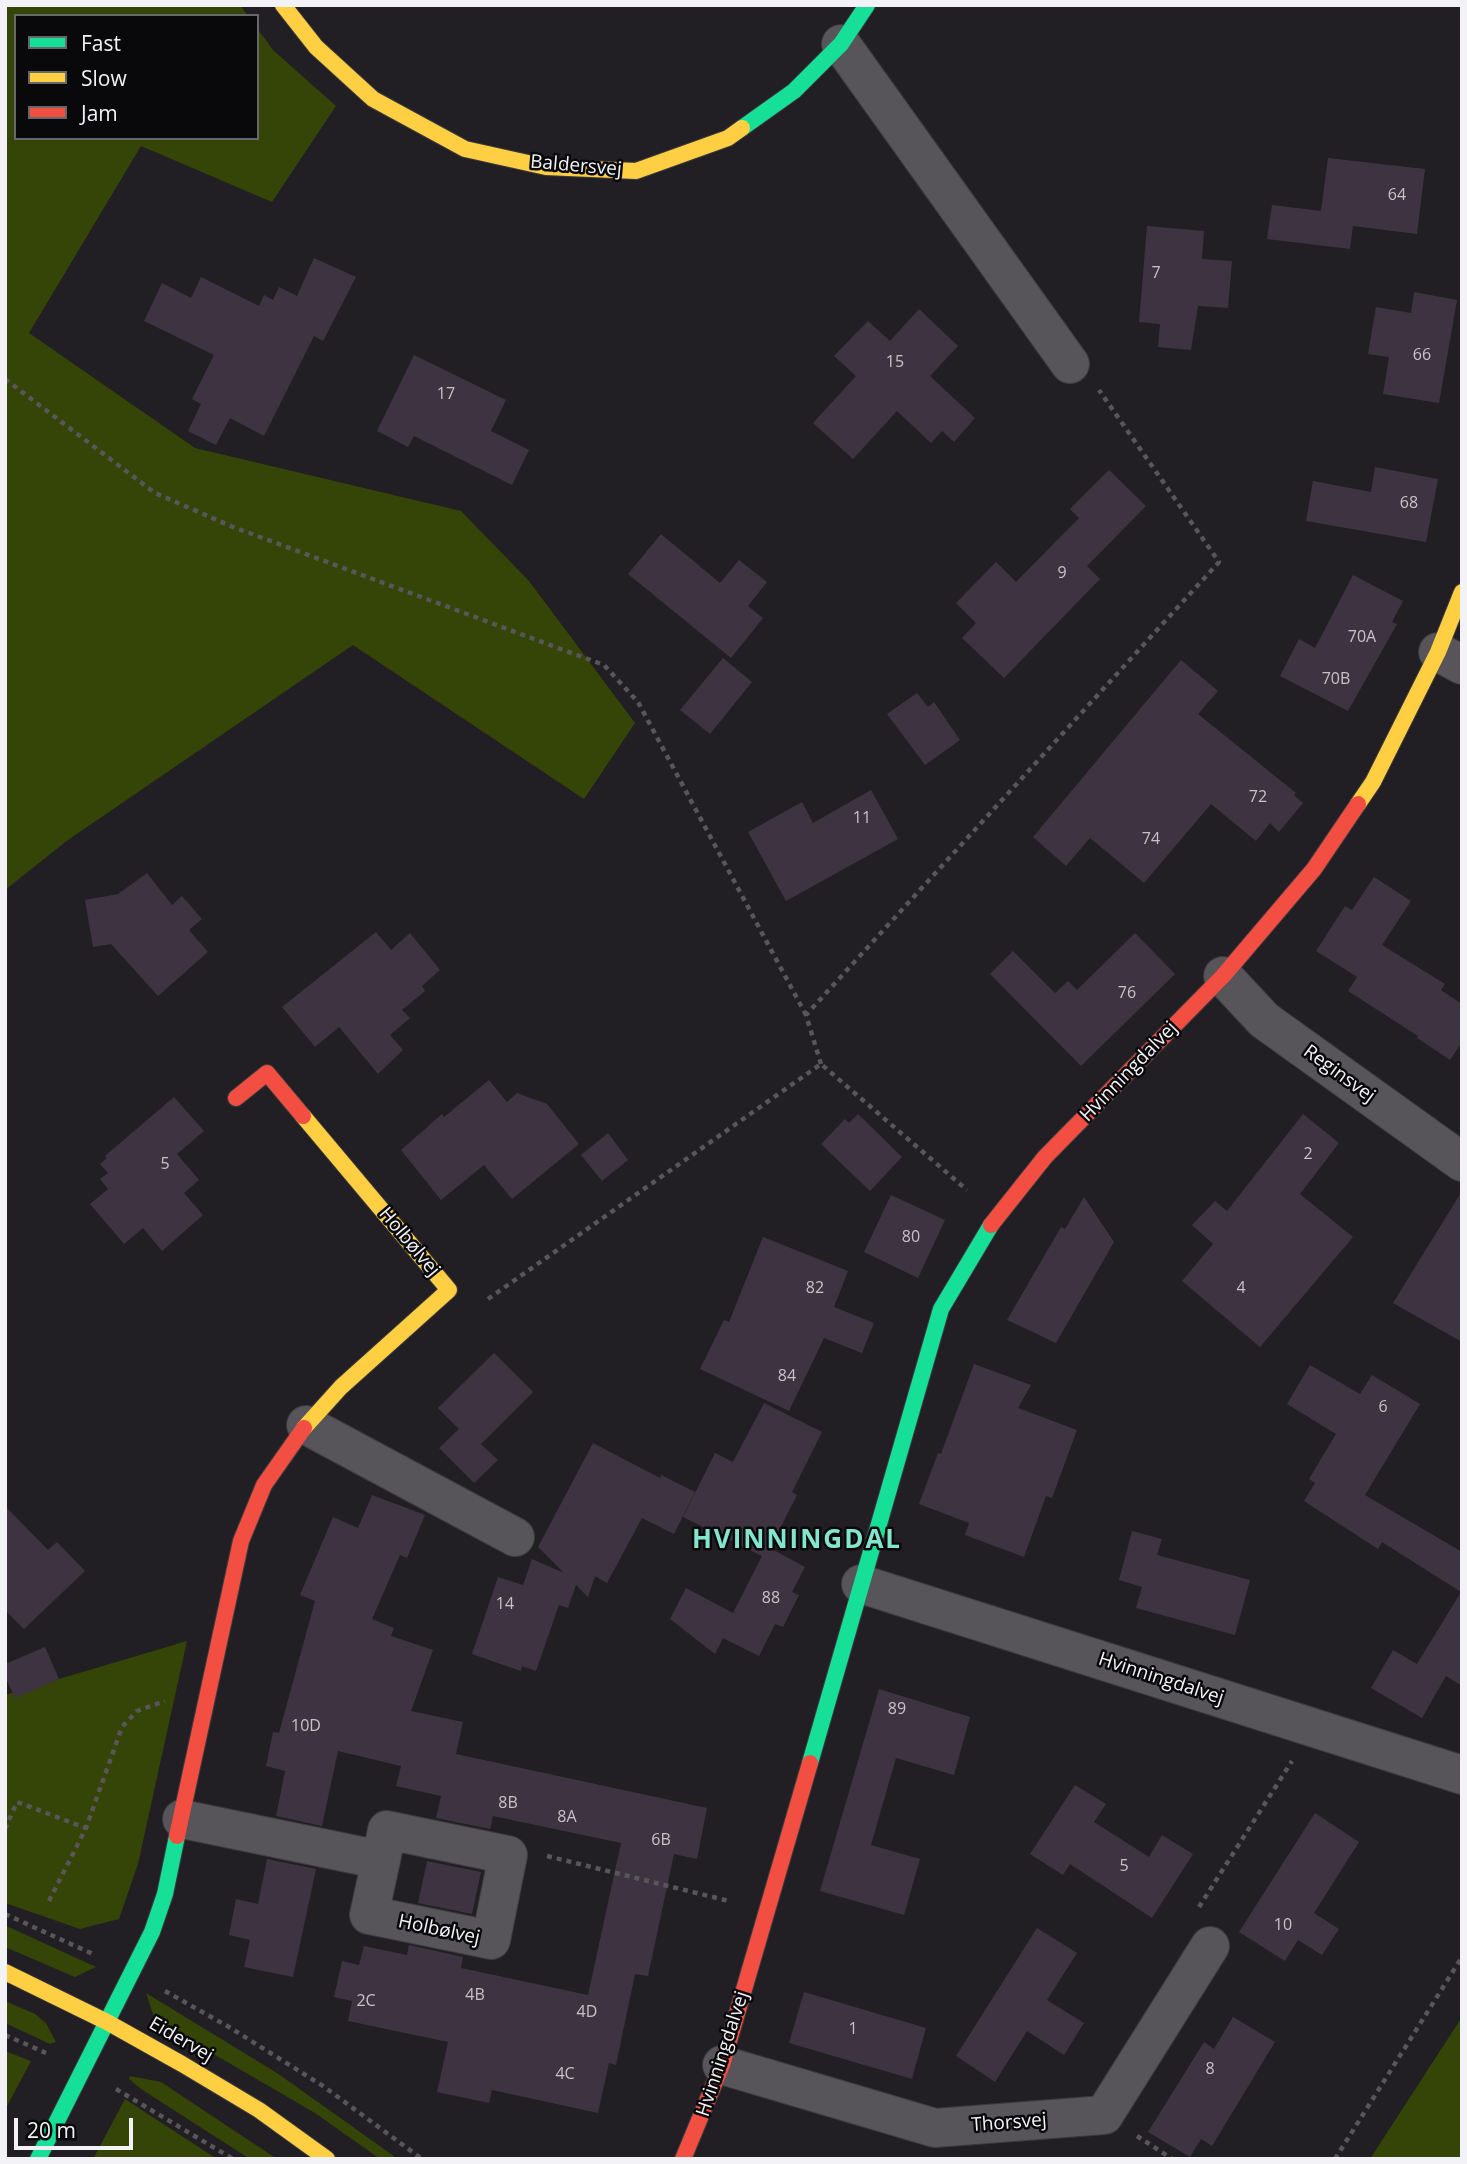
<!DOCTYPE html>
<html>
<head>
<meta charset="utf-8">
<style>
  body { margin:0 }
  #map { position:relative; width:1467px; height:2164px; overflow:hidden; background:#211f23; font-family:"Open Sans",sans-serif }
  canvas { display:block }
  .frame { position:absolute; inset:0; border:7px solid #f3f2f6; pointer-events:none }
  .legend { position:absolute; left:14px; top:14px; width:245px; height:126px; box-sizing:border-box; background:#09090b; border:2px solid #676669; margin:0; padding:9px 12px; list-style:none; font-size:21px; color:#f3f2f6 }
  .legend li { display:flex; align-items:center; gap:14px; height:35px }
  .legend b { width:35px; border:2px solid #676669 }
  .scale { position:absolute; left:14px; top:2118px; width:119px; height:32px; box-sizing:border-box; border:4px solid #f3f2f6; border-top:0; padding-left:9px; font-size:21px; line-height:24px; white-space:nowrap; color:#f3f2f6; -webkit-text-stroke:5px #09090b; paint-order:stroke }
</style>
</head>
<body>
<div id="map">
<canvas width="1467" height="2164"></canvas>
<div class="frame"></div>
<ul class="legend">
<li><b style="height:9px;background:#16e098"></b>Fast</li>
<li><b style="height:9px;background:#ffcf43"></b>Slow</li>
<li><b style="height:9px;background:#f24e42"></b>Jam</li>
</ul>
<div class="scale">20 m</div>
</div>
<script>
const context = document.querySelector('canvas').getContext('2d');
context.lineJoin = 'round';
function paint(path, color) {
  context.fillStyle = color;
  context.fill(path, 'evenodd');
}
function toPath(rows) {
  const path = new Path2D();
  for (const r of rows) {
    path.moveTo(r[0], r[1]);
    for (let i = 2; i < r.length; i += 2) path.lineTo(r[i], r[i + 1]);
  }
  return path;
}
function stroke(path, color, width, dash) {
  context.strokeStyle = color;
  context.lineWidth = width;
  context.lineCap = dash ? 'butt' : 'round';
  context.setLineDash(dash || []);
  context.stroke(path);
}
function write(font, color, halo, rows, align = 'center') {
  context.font = font + ' "Open Sans",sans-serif';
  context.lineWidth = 5;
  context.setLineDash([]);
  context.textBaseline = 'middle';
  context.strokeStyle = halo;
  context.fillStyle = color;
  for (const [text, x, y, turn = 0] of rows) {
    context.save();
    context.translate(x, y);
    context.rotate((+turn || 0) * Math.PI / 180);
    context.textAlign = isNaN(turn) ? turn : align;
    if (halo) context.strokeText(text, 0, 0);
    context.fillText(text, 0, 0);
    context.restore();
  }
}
paint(toPath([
  [5,5,240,5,248,16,16,16,16,138,257,138,257,28,273,50,336,106,272,202,141,146,29,333,195,448,461,511,529,581,635,723,584,799,353,645,68,840,5,890],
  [187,1641,138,1864,119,1919,80,1929,5,1903,5,1695],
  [5,1926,13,1929,96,1967,75,1977,5,1947],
  [146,1993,277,2073,398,2159,380,2159,315,2113,155,2020],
  [5,2001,35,2014,46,2023,56,2042,50,2044,5,2023],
  [1462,2017,1462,2159,1370,2159],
  [5,2051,31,2061,5,2110],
  [130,2076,161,2082,277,2159,250,2159,141,2089,129,2079],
  [125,2099,217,2159,93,2159]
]), '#354407');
paint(toPath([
  [1328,158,1425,169,1417,234,1353,226,1350,249,1267,239,1272,205,1321,211],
  [1147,226,1204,231,1202,259,1232,261,1228,308,1198,306,1191,350,1158,347,1160,324,1139,322],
  [314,258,356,277,323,341,314,336,264,436,230,418,216,445,188,431,201,404,192,399,214,355,144,321,162,283,191,298,201,277,259,306,264,295,273,300,279,287,297,296],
  [1414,292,1457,300,1439,403,1383,394,1389,357,1368,354,1376,307,1411,313],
  [919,309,958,346,930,376,975,418,954,442,942,431,931,443,897,411,853,459,813,423,856,376,834,356,868,321,890,341],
  [414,355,506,400,491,431,529,450,512,485,414,436,408,447,377,431],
  [1375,467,1438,479,1426,542,1306,521,1313,481,1371,492],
  [1109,470,1146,506,1087,566,1100,579,1004,678,962,638,976,623,956,603,996,562,1016,582,1079,518,1070,509],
  [661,534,720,583,739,560,767,582,748,606,763,618,731,658,628,574],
  [1353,575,1403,601,1392,622,1397,624,1348,711,1280,676,1299,639,1315,648],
  [723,658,752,682,710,734,680,710],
  [1181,660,1218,691,1198,714,1296,793,1294,795,1303,803,1279,832,1270,823,1256,841,1211,804,1144,883,1090,838,1066,866,1033,837],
  [917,693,928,707,934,702,960,740,925,765,887,714],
  [871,790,898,839,786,901,748,832,802,802,813,823],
  [147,873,172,905,182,896,202,919,189,930,208,952,158,996,111,944,93,947,85,900,118,894],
  [1374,877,1411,901,1382,945,1445,984,1441,990,1462,1004,1462,1042,1450,1060,1417,1038,1418,1036,1348,991,1357,977,1316,951,1345,906,1352,910],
  [376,932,391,950,410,933,440,970,422,986,425,991,402,1010,410,1018,390,1035,403,1050,378,1074,339,1027,315,1047,282,1007],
  [1135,933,1175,974,1081,1066,990,974,1013,951,1055,993,1068,981,1077,990],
  [489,1080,507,1102,517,1093,547,1104,579,1144,512,1199,484,1165,441,1200,401,1150,442,1114,444,1117],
  [174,1097,204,1131,177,1154,199,1180,184,1193,203,1215,162,1251,143,1228,124,1244,90,1204,108,1189,100,1179,108,1173,100,1164,107,1158,105,1156],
  [858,1114,902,1157,870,1191,821,1144,845,1119,849,1123],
  [1303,1114,1339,1143,1300,1194,1353,1237,1260,1347,1182,1281,1213,1244,1192,1225,1215,1201,1227,1211],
  [608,1133,628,1160,602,1181,581,1155],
  [1462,1191,1462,1342,1393,1303],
  [891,1195,945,1220,918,1278,864,1252],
  [1084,1197,1114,1242,1056,1343,1007,1320,1061,1227,1065,1229],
  [763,1237,848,1271,834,1307,874,1323,862,1353,824,1338,789,1411,700,1369,724,1320,729,1322],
  [494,1353,533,1392,481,1444,498,1460,474,1483,439,1448,459,1429,438,1408],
  [974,1364,1031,1385,1018,1408,1077,1430,1052,1498,1046,1496,1024,1557,965,1535,969,1523,919,1504,938,1453,941,1454],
  [1310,1365,1360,1394,1372,1375,1420,1404,1365,1495,1462,1552,1462,1686,1446,1676,1422,1718,1371,1688,1393,1650,1417,1664,1461,1592,1382,1542,1378,1549,1304,1501,1315,1483,1309,1479,1336,1434,1287,1404],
  [764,1403,822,1432,792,1492,797,1495,770,1548,805,1567,792,1592,799,1595,783,1627,775,1624,759,1656,723,1638,715,1654,670,1619,686,1588,733,1613,762,1556,683,1517,715,1453,733,1462],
  [593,1443,660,1478,661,1475,695,1492,674,1534,642,1518,607,1583,595,1576,588,1597,576,1585,568,1608,559,1605,536,1671,522,1666,521,1671,472,1654,498,1577,523,1585,532,1559,564,1573,538,1547],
  [372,1495,425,1515,407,1558,400,1555,372,1619,394,1628,391,1636,433,1650,411,1711,463,1722,456,1754,707,1808,697,1859,674,1854,648,1976,635,1974,616,2065,609,2063,598,2113,492,2090,489,2103,437,2092,448,2042,348,2021,352,2001,334,1997,342,1961,359,1965,364,1946,407,1955,409,1945,463,1957,461,1968,588,1995,621,1843,493,1816,490,1829,436,1818,441,1796,396,1786,401,1766,338,1751,322,1826,276,1816,285,1771,266,1766,273,1732,279,1733,315,1601,300,1595,333,1517,358,1528],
  [5,1506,48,1550,57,1542,85,1571,24,1629,5,1610],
  [1132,1531,1162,1539,1157,1555,1250,1580,1235,1635,1136,1608,1142,1587,1119,1580],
  [45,1647,59,1679,15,1698,5,1676,5,1664],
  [879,1689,970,1717,954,1775,896,1758,871,1845,920,1859,904,1915,820,1891],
  [1075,1785,1106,1804,1094,1822,1149,1857,1162,1835,1193,1854,1152,1918,1070,1864,1063,1875,1030,1854],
  [1315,1813,1359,1842,1314,1913,1339,1929,1322,1955,1298,1940,1285,1961,1239,1932],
  [267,1859,316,1869,293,1977,244,1967,250,1940,229,1935,236,1899,258,1904],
  [427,1861,481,1872,472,1914,418,1903],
  [1037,1928,1077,1953,1047,2000,1084,2023,1064,2055,1027,2031,995,2082,956,2056],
  [804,1992,926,2028,912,2079,789,2043],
  [1233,2017,1275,2042,1212,2146,1201,2139,1190,2157,1148,2132,1204,2042,1214,2049]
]), '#3e3441');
const street = toPath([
  [841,44,1070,364],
  [1438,652,1462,665],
  [1223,976,1264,1020,1462,1162],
  [306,1425,515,1537],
  [861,1584,1462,1775],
  [182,1819,381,1860,369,1915,491,1940,508,1855,387,1830,381,1860],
  [722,2065,935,2128,1104,2115,1210,1946]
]);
const fast = toPath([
  [742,128,794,91,841,44,867,5],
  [810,1763,941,1309,991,1225],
  [38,2159,152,1932,165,1894,177,1836]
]);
const slow = toPath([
  [283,5,316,47,373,99,465,149,546,167,636,171,728,138,742,128],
  [1358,804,1373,782,1438,652,1462,592],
  [303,1116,449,1290,341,1387,304,1428],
  [5,1972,107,2022,182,2064,259,2110,327,2159]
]);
const jam = toPath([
  [236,1098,267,1073,303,1116],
  [991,1225,1045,1157,1223,976,1314,869,1358,804],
  [177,1836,241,1541,264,1485,304,1428],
  [683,2159,722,2065,810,1763]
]);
stroke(street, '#3c3b3e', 40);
stroke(fast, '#3c3b3e', 18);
stroke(slow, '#3c3b3e', 18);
stroke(jam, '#3c3b3e', 18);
stroke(toPath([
  [5,379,155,493,233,527,604,665,638,702,806,1015],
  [821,1064,806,1015,1219,562,1099,390],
  [488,1299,821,1064,967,1190],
  [5,1829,17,1802,86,1828],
  [547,1856,729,1901],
  [49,1901,86,1828,122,1727,137,1711,165,1701],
  [1199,1907,1292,1761],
  [5,1914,95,1955],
  [165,1991,229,2027,323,2086,422,2159],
  [5,2035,46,2053],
  [116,2089,233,2159],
  [1137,2136,1172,2159],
  [1335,2159,1462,1957]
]), '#585659', 4.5, [5, 5]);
stroke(street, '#575559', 38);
stroke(fast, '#16e098', 16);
stroke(slow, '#ffcf43', 16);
stroke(jam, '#f24e42', 16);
write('16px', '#c6c2c9', null, [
  ["64",1397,195],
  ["7",1156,273],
  ["66",1422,355],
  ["15",895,362],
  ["17",446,394],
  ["68",1409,503],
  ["9",1062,573],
  ["70A",1362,637],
  ["70B",1336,679],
  ["72",1258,797],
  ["11",862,818],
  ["74",1151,839],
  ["76",1127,993],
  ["2",1308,1154],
  ["5",165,1164],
  ["80",911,1237],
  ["82",815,1288],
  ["4",1241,1288],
  ["84",787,1376],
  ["6",1383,1407],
  ["88",771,1598],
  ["14",505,1604],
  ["89",897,1709],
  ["10D",306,1726],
  ["8B",508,1803],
  ["8A",567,1817],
  ["6B",661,1840],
  ["5",1124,1866],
  ["10",1283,1925],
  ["4B",475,1995],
  ["2C",366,2001],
  ["4D",587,2012],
  ["1",853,2029],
  ["8",1210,2069],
  ["4C",565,2074]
]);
write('19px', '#f3f2f6', '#09090b', [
  ["Baldersvej",576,166,5],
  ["Hvinningdalvej",1129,1072,-46],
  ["Reginsvej",1339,1074,36],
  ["Holbølvej",409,1242,50],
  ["Hvinningdalvej",1161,1679,18],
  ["Holbølvej",439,1930,12],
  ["Eidervej",181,2040,30],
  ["Hvinningdalvej",723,2054,-72],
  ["Thorsvej",1009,2123,-4]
]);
context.letterSpacing = '2px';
write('bold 26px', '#83e5cd', '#09090b', [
  ["HVINNINGDAL",797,1541]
]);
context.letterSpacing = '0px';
</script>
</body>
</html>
